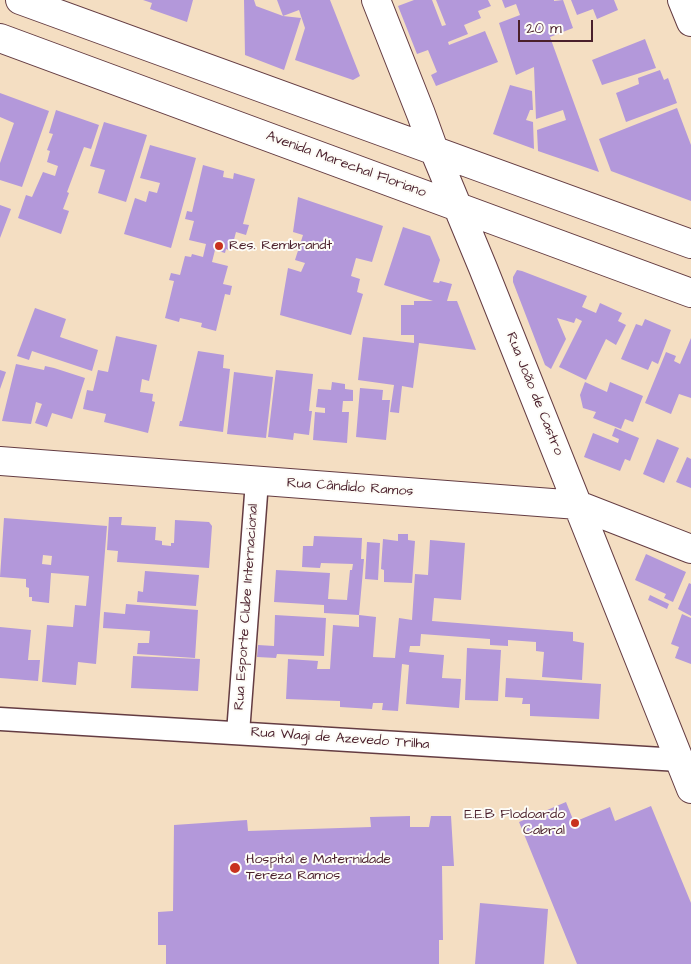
<!DOCTYPE html>
<html>
<head>
<meta charset="utf-8">
<style>
  body { margin:0 }
  #map { position:relative; width:691px; height:964px; overflow:hidden; background:#f4dec2; font-family:"Architects Daughter",sans-serif }
  canvas { display:block }
  .scale { position:absolute; left:518px; top:20px; width:75px; height:22px; box-sizing:border-box; border:2px solid #4a1f2b; border-top:0; padding-left:6px; font-size:15px; line-height:18px; white-space:nowrap; color:#4a1f2b; -webkit-text-stroke:4px #fdfcf7; paint-order:stroke }
</style>
</head>
<body>
<div id="map">
<canvas width="691" height="964"></canvas>
<div class="scale">20 m</div>
</div>
<script>
const context = document.querySelector('canvas').getContext('2d');
context.lineJoin = 'round';
function paint(path, color) {
  context.fillStyle = color;
  context.fill(path, 'evenodd');
}
function toPath(rows) {
  const path = new Path2D();
  for (const r of rows) {
    path.moveTo(r[0], r[1]);
    for (let i = 2; i < r.length; i += 2) path.lineTo(r[i], r[i + 1]);
  }
  return path;
}
function stroke(path, color, width, dash) {
  context.strokeStyle = color;
  context.lineWidth = width;
  context.lineCap = dash ? 'butt' : 'round';
  context.setLineDash(dash || []);
  context.stroke(path);
}
function write(font, color, halo, rows, align = 'center') {
  context.font = font + ' "Architects Daughter",sans-serif';
  context.lineWidth = 4;
  context.setLineDash([]);
  context.textBaseline = 'middle';
  context.strokeStyle = halo;
  context.fillStyle = color;
  for (const [text, x, y, turn = 0] of rows) {
    context.save();
    context.translate(x, y);
    context.rotate((+turn || 0) * Math.PI / 180);
    context.textAlign = isNaN(turn) ? turn : align;
    if (halo) context.strokeText(text, 0, 0);
    context.fillText(text, 0, 0);
    context.restore();
  }
}
paint(toPath([
  [143,0,193,0,187,22,150,9,152,3],
  [244,0,254,0,256,6,283,16,301,18,284,70,245,55],
  [277,0,330,0,360,76,353,80,295,60,305,28,299,10,283,16],
  [414,0,432,0,442,26,446,25,436,0,488,0,491,6,478,11,481,18,464,25,468,34,448,42,449,45,485,31,498,62,436,86,431,75,437,72,428,50,417,54,398,6],
  [502,0,554,0,554,1,563,0,573,28,550,37,599,172,538,151,537,130,566,120,563,110,536,119,534,67,516,75,499,23,520,15,516,4,505,8],
  [571,0,614,0,618,10,597,19,593,9,577,15],
  [645,39,656,68,602,85,592,60],
  [660,70,664,80,668,78,677,103,626,122,616,93,639,84,638,78],
  [510,85,532,91,533,110,530,110,526,120,533,122,534,149,493,134],
  [0,93,49,111,22,187,0,180,0,163,14,123,0,117],
  [677,108,691,145,691,201,611,171,599,139],
  [56,110,99,125,91,149,84,147,67,192,69,193,63,209,69,211,61,234,18,218,26,195,32,197,43,172,55,176,58,166,47,162,50,151,47,150,53,134,49,133],
  [104,122,147,135,126,202,98,193,105,170,90,166],
  [150,145,196,158,171,248,124,234,135,198,146,202,149,191,157,193,160,183,140,178],
  [203,165,224,171,223,177,233,179,234,173,255,179,243,224,249,225,246,235,236,232,231,251,226,249,225,253,215,250,212,262,228,266,223,284,232,286,230,295,225,294,216,331,201,327,202,323,180,318,179,322,165,318,174,281,169,280,171,273,180,275,185,256,191,257,192,254,203,257,206,244,189,240,194,221,185,219,187,211,192,212],
  [298,197,383,226,372,262,356,258,351,276,360,279,357,292,363,294,351,335,280,315,288,268,301,272,305,263,295,260,303,235,293,232],
  [0,205,11,209,0,238],
  [403,227,430,236,440,260,433,282,439,283,440,281,452,284,447,301,457,301,476,350,419,343,413,388,402,386,399,413,390,412,394,385,358,380,363,337,414,343,414,335,401,335,401,305,414,305,414,301,433,301,384,285],
  [517,270,522,271,587,296,582,307,596,313,600,303,622,313,618,321,626,325,616,345,606,339,586,380,559,367,582,321,576,318,574,323,557,318,566,339,551,369,545,365,513,282,513,277],
  [35,308,66,319,60,337,98,350,92,371,32,351,29,360,17,356],
  [645,319,671,330,658,364,652,361,648,370,621,359,636,324,642,326],
  [116,336,157,345,149,381,142,379,140,392,153,394,152,401,155,402,148,433,104,422,106,414,83,409,87,390,93,391,98,370,108,372],
  [691,338,691,398,679,394,671,414,645,403,666,352,676,356,674,361,680,364],
  [198,351,224,355,223,368,230,369,223,432,179,426,180,421,182,421],
  [16,364,44,370,45,366,54,368,85,378,72,419,52,413,47,427,35,423,42,404,36,402,31,424,2,421],
  [0,370,6,372,0,389],
  [276,370,313,374,309,411,312,411,309,435,294,433,293,440,268,437],
  [234,372,273,377,266,438,227,434],
  [332,382,345,384,345,389,353,390,353,401,343,401,342,412,349,412,347,443,313,440,315,412,325,413,325,408,316,407,318,389,331,390],
  [585,382,607,392,610,382,643,396,633,422,625,419,621,429,593,418,596,412,583,408,580,395],
  [360,388,383,390,382,400,390,400,386,440,356,437],
  [615,428,639,438,630,461,625,459,620,471,584,457,593,433,618,443,619,439,612,436],
  [657,439,679,448,664,483,643,474],
  [687,457,691,459,691,488,676,482],
  [109,517,122,517,121,525,156,527,155,540,162,541,162,545,171,546,171,543,174,543,175,520,209,522,212,526,209,568,117,562,118,551,107,550],
  [4,518,107,526,96,664,78,662,76,685,42,682,47,625,73,627,75,605,86,606,89,576,51,573,49,603,32,601,32,597,29,597,29,588,26,587,26,579,0,577],
  [43,555,52,556,51,565,42,564],
  [398,534,408,534,408,540,415,541,412,583,384,582,384,570,381,569,383,539,398,541],
  [314,536,362,538,361,559,364,559,359,615,324,613,324,605,274,602,276,570,330,573,328,599,347,600,350,570,352,570,353,564,321,563,320,568,302,567,303,546,313,546],
  [430,540,465,543,461,600,434,598,432,621,573,632,573,641,584,643,582,680,542,677,544,652,536,651,536,642,508,640,508,646,490,645,490,639,421,634,420,646,410,646,409,652,444,655,442,678,461,679,459,708,406,704,409,665,402,664,398,711,382,710,383,703,373,703,372,709,340,707,340,701,286,699,288,659,318,661,317,669,330,669,333,625,359,627,359,615,376,617,373,657,395,658,399,618,412,620,415,574,428,575],
  [367,542,380,543,378,580,365,579],
  [646,554,686,572,673,602,664,598,666,594,635,580],
  [145,571,199,575,196,606,137,602,138,591,143,592],
  [689,583,691,584,691,616,678,609],
  [650,595,669,604,667,609,648,600],
  [126,604,198,610,195,658,137,654,138,643,149,643,150,631,103,628,104,612,125,614],
  [682,614,691,618,691,664,675,658,679,647,671,644],
  [275,615,326,618,324,656,277,654,276,658,257,657,258,645,274,646],
  [0,627,31,630,28,660,40,660,38,681,0,678],
  [467,648,501,650,498,701,465,700],
  [133,656,200,659,198,691,131,688],
  [506,678,601,684,599,719,530,716,530,704,522,704,523,698,505,697],
  [566,802,574,822,610,807,615,821,651,806,691,903,691,964,577,964,519,822],
  [410,816,410,827,429,827,431,816,451,816,454,866,442,866,443,940,439,940,439,964,166,964,166,945,158,945,158,912,173,911,174,825,247,820,248,831,371,827,370,817],
  [480,903,548,909,544,964,475,964]
]), '#b398da');
const street = toPath([
  [0,719,679,760],
  [238,733,257,481]
]);
const secondary = toPath([
  [20,0,691,244],
  [376,0,421,114,434,150,483,268,691,789],
  [682,0,691,22],
  [0,38,691,293],
  [0,461,578,505,691,549]
]);
stroke(street, '#643c42', 25);
stroke(secondary, '#643c42', 30);
stroke(street, '#fff', 22);
stroke(secondary, '#fff', 28);
for (const [x, y, r, color] of [
  [219,246,5,"#c8321e"],
  [575,823,5,"#c8321e"],
  [235,868,6,"#c8321e"]
]) {
  const dot = new Path2D();
  dot.arc(x, y, r, 0, 2 * Math.PI);
  context.fillStyle = color;
  context.fill(dot);
  stroke(dot, '#fdfcf7', 2);
}
write('14px', '#4a1f2b', '#fdfcf7', [
  ["Avenida Marechal Floriano",346,165,20],
  ["Rua João de Castro",534,394,68],
  ["Rua Cândido Ramos",350,488,4],
  ["Rua Esporte Clube Internacional",247,607,-86],
  ["Rua Wagi de Azevedo Trilha",340,739,4]
]);
write('14px', '#4a1f2b', '#fdfcf7', [
  ["Res. Rembrandt",229,246],
  ["E.E.B Flodoardo",565,815,"right"],
  ["Cabral",565,831,"right"],
  ["Hospital e Maternidade",246,860],
  ["Tereza Ramos",246,876]
], 'left');
</script>
</body>
</html>
